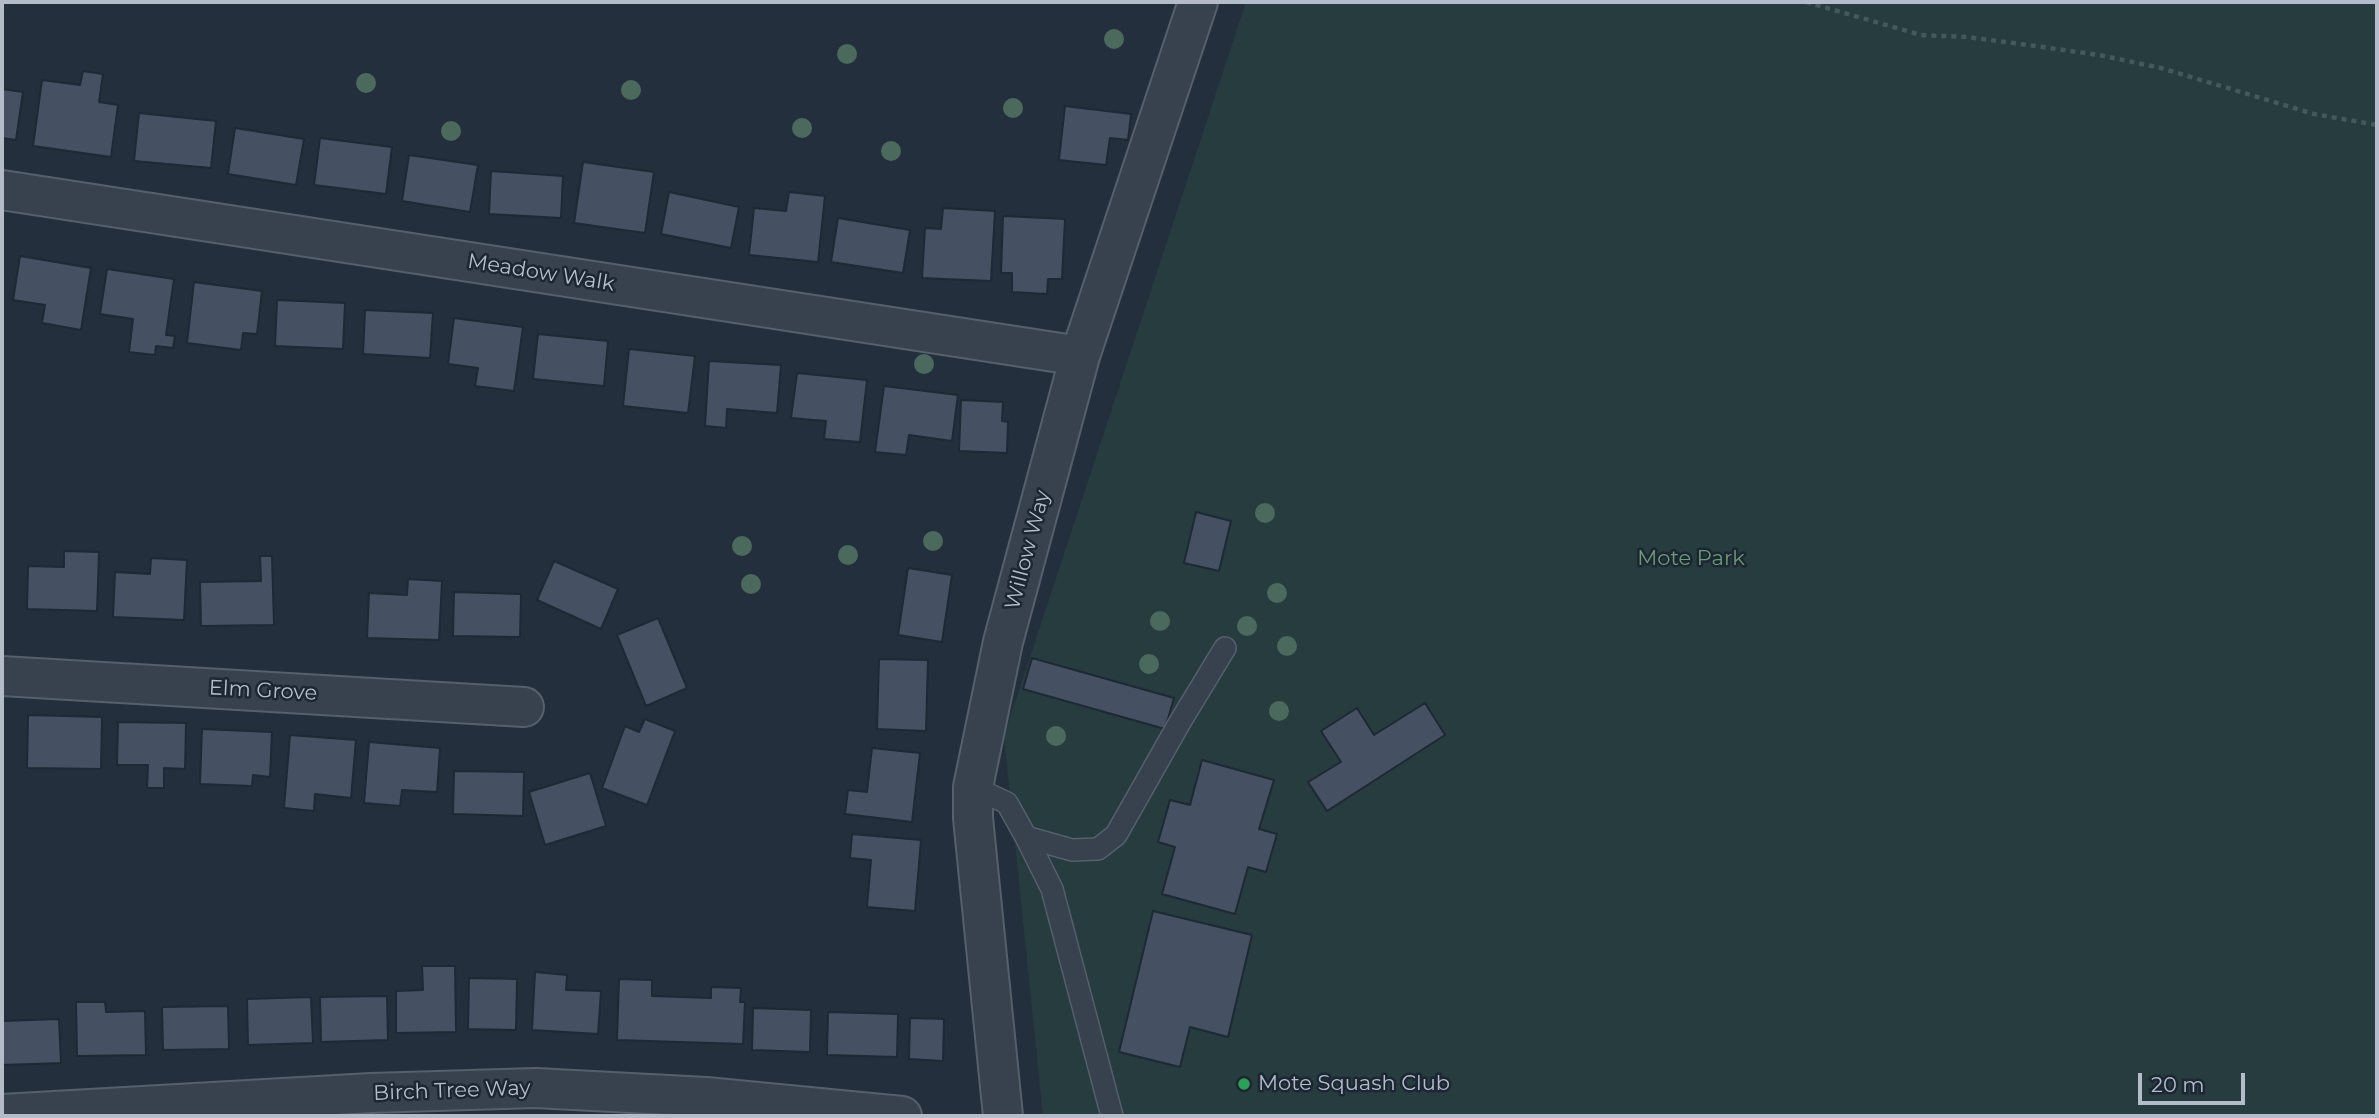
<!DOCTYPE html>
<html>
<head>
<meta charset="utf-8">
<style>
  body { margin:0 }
  #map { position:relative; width:2379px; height:1118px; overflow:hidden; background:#242f3e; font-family:Montserrat,sans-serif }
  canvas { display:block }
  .frame { position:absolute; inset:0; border:4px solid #b4bcc9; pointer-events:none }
  .scale { position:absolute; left:2138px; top:1073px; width:107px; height:32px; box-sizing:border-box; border:4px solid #b4bcc9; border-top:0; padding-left:9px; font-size:21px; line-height:24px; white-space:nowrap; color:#b4bcc9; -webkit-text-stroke:5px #1d2633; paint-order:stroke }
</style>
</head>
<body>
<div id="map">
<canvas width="2379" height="1118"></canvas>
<div class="frame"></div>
<div class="scale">20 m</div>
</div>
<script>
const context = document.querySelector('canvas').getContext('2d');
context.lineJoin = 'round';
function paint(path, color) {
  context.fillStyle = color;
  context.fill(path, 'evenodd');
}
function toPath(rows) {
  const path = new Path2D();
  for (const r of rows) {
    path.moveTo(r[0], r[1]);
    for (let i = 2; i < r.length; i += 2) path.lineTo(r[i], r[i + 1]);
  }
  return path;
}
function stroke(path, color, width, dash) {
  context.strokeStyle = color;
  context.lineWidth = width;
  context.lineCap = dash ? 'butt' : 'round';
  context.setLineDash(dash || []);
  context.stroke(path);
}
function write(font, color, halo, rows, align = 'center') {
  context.font = font + ' Montserrat,sans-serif';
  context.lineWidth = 5;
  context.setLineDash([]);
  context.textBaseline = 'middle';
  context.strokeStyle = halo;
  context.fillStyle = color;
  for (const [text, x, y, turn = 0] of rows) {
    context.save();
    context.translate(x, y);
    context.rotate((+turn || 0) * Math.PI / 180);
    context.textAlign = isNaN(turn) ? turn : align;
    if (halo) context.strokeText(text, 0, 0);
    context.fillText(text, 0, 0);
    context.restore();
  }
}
paint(toPath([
  [1246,2,2377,2,2377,1116,1043,1116,1004,736]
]), '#263c3f');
const building = toPath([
  [83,71,103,74,99,102,118,105,111,157,33,146,42,80,80,85,83,71],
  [2,89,23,92,16,140,2,138,2,89],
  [1065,106,1131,114,1128,140,1110,138,1106,165,1059,160,1065,106],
  [139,113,216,121,211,168,134,161,139,113],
  [235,128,304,139,296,185,228,174,235,128],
  [320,138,392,147,386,194,314,185,320,138],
  [409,155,478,165,470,212,402,201,409,155],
  [583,162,654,172,645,233,574,223,583,162],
  [491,171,563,176,561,218,489,214,491,171],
  [669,192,739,207,731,248,661,234,669,192],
  [789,192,825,196,818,262,749,255,754,208,786,211,789,192],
  [943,208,995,211,991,281,922,278,925,228,941,229,943,208],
  [1003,216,1065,219,1062,279,1048,279,1047,294,1012,292,1012,273,1001,273,1003,216],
  [838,218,910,230,903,273,831,262,838,218],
  [20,256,91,268,81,330,42,323,45,305,13,300,20,256],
  [107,269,174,279,166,335,175,336,173,348,156,346,155,355,129,352,133,319,100,314,107,269],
  [194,282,262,291,257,334,243,333,241,350,187,343,194,282],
  [277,300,345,303,343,349,275,346,277,300],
  [365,310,433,313,430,358,363,354,365,310],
  [454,318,523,327,514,391,475,386,478,368,448,364,454,318],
  [538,334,608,341,604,386,533,379,538,334],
  [629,349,695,356,688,413,623,406,629,349],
  [709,361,781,365,777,413,727,409,726,428,705,426,709,361],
  [797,373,867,380,860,442,824,439,826,421,791,418,797,373],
  [884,386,958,395,952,441,909,435,906,455,875,452,884,386],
  [961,400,1003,402,1002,421,1008,422,1007,453,959,451,961,400],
  [1196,512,1231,521,1219,571,1184,563,1196,512],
  [64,551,99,552,97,611,27,609,28,566,64,567,64,551],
  [260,556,272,556,274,625,201,626,200,582,261,581,260,556],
  [151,558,187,560,184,620,113,617,115,572,150,574,151,558],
  [554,561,618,589,601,629,537,600,554,561],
  [908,568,952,575,942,642,898,635,908,568],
  [408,579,442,581,439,640,367,638,369,593,407,595,408,579],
  [454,592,521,594,520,637,453,636,454,592],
  [658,618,687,688,646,706,617,635,658,618],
  [1032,658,1174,698,1165,729,1023,689,1032,658],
  [879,659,928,660,926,731,877,729,879,659],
  [1425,703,1445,735,1327,811,1308,782,1341,762,1321,731,1357,708,1374,735,1425,703],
  [28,715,102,717,101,769,27,768,28,715],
  [645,719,675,731,647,805,602,788,625,726,639,732,645,719],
  [118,722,186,723,185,769,164,768,164,788,147,788,148,765,117,765,118,722],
  [202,729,272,732,270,777,253,775,252,786,200,784,202,729],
  [290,735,356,740,351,798,315,794,314,811,284,808,290,735],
  [369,742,440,748,437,792,402,790,400,806,364,803,369,742],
  [872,748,920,753,912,822,845,814,848,790,867,792,872,748],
  [1202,760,1274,780,1259,829,1277,834,1266,872,1248,867,1235,914,1162,894,1175,847,1158,842,1170,800,1190,805,1202,760],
  [454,771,524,772,523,816,453,814,454,771],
  [590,773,606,826,545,845,529,792,590,773],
  [852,834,921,840,915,911,867,907,871,860,850,858,852,834],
  [1153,911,1252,935,1228,1037,1190,1027,1180,1067,1119,1052,1153,911],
  [422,966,455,966,456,1032,396,1033,396,991,423,990,422,966],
  [535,972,567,975,566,990,601,991,598,1034,532,1030,535,972],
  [469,978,517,979,516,1030,468,1029,469,978],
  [619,979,652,980,652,996,711,998,711,987,741,988,740,1002,745,1002,743,1044,617,1040,619,979],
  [387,996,388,1040,321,1042,320,997,387,996],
  [311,997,313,1043,248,1045,247,999,311,997],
  [76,1002,105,1002,106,1012,145,1011,146,1055,77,1056,76,1002],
  [228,1006,229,1049,163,1050,162,1007,228,1006],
  [753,1008,811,1010,810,1052,752,1050,753,1008],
  [828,1012,898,1014,897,1057,827,1055,828,1012],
  [910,1018,944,1019,943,1061,909,1059,910,1018],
  [59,1019,61,1063,2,1065,2,1021,59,1019]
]);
paint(building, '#455162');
stroke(building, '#1f2835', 2);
const service = toPath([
  [973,787,1007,803,1026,837,1052,889,1112,1116],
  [1026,837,1072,850,1098,849,1116,835,1180,722,1225,648]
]);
const minor = toPath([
  [2,190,1080,356],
  [2,676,524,707],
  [2,1114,371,1093,536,1088,706,1097,902,1116],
  [1003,1116,973,818,973,787,1003,642,1080,356,1198,2]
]);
stroke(service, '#565f6c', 24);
stroke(minor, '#565f6c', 42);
stroke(toPath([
  [1806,2,1921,35,1967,37,2021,44,2099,55,2161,68,2314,114,2377,125]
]), '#44595c', 4.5, [5, 5]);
stroke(service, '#38414e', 21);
stroke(minor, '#38414e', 38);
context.fillStyle = '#4b6a5d';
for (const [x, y] of [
  [1114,39],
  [847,54],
  [366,83],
  [631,90],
  [1013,108],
  [802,128],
  [451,131],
  [891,151],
  [924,364],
  [1265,513],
  [933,541],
  [742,546],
  [848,555],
  [751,584],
  [1277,593],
  [1160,621],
  [1247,626],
  [1287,646],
  [1149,664],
  [1279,711],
  [1056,736]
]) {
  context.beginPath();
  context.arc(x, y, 10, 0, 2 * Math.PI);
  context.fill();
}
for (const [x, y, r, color] of [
  [1244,1084,7,"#2e9e5b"]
]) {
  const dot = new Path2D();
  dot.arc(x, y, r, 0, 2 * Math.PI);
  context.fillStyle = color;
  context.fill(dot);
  stroke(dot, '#1d2633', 2.5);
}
write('21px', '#b4bcc9', '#1d2633', [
  ["Meadow Walk",541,273,9],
  ["Willow Way",1028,550,-75],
  ["Elm Grove",263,691,3],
  ["Birch Tree Way",452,1091,-2]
]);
write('21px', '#6b9a76', '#1d2633', [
  ["Mote Park",1691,559]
]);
write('21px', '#b4bcc9', '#1d2633', [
  ["Mote Squash Club",1258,1084]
], 'left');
</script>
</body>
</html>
